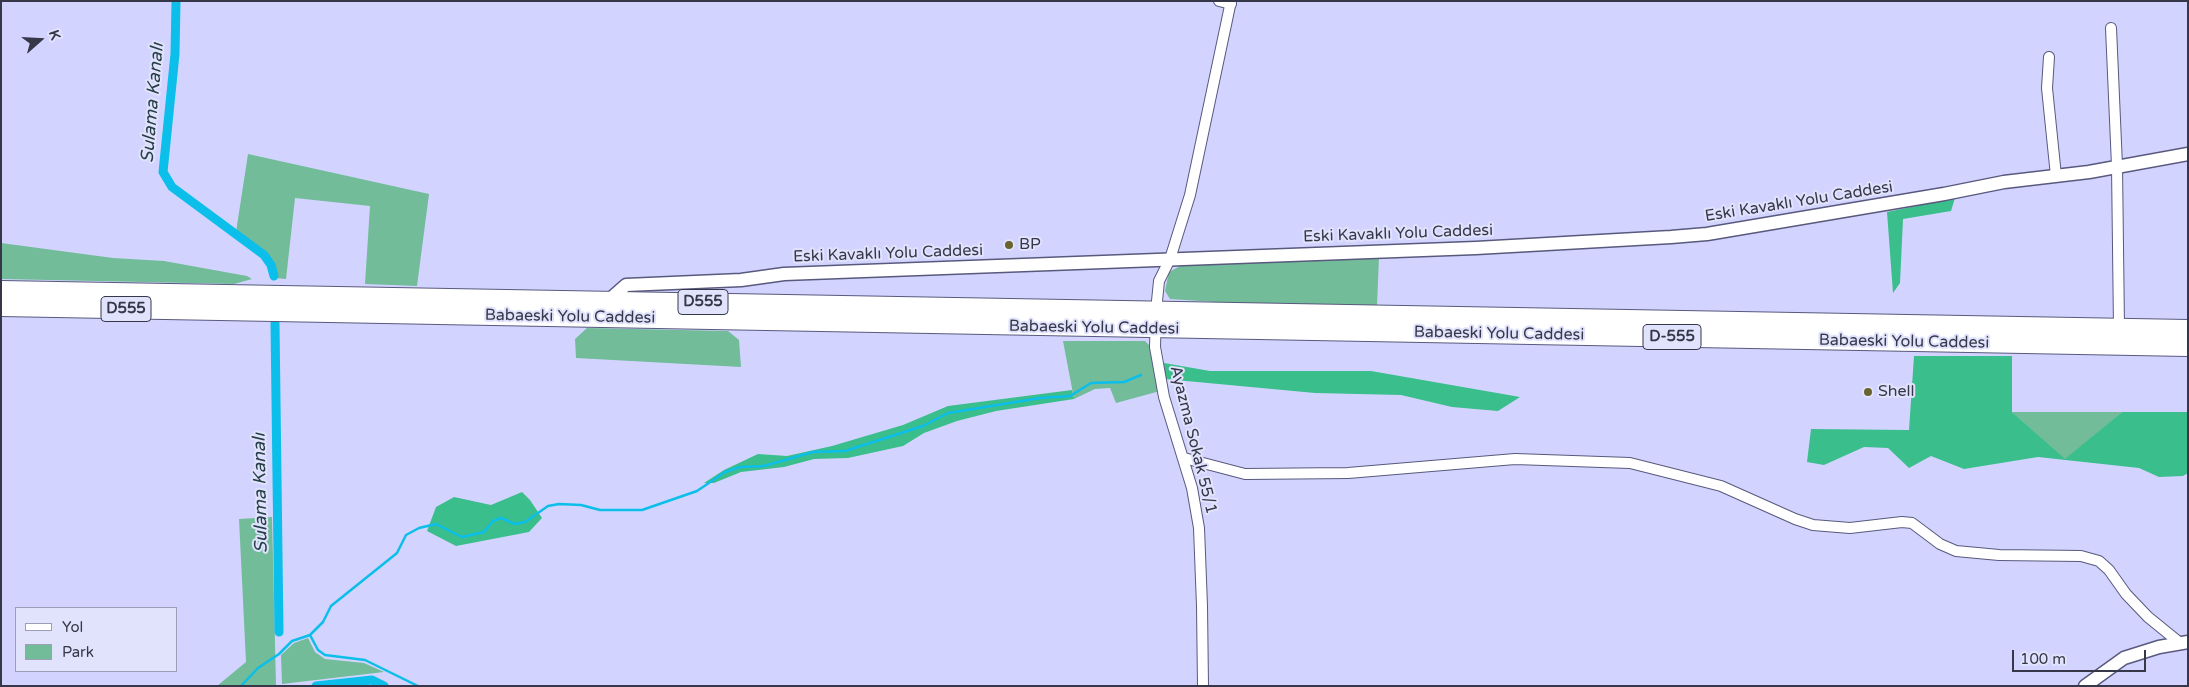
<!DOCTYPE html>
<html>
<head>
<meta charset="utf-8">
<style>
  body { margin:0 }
  #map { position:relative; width:2189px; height:687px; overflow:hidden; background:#d2d4ff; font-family:"Varela Round",sans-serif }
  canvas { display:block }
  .frame { position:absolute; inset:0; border:2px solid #363748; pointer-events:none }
  .legend { position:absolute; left:15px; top:607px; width:162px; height:65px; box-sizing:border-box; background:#e1e3fd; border:1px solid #9d9eb5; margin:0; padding:6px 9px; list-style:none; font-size:15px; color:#363748 }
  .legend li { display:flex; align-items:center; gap:10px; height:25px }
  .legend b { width:25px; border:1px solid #9d9eb5 }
  .north { position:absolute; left:15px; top:15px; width:50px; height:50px; -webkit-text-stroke:4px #e1e3fd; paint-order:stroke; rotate:71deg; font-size:14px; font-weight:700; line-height:20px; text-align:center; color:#363748 }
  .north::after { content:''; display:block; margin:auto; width:18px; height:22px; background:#363748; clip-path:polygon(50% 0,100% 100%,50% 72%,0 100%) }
  .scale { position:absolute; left:2012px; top:650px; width:134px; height:22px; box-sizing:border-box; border:2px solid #363748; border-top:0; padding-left:6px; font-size:15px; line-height:18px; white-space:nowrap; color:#363748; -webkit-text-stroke:4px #e1e3fd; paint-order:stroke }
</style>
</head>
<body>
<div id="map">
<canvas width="2189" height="687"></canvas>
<div class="frame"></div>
<ul class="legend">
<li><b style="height:6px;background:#fff"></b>Yol</li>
<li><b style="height:14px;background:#72bc99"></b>Park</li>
</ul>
<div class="north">K</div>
<div class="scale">100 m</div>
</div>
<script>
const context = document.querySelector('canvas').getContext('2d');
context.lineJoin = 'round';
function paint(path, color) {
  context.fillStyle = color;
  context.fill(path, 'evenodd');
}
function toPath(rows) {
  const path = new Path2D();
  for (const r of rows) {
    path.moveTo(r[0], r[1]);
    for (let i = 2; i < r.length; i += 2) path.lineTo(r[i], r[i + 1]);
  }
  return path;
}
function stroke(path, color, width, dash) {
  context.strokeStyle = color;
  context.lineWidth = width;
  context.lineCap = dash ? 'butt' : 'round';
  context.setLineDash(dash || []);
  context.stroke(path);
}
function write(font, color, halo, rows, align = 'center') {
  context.font = font + ' "Varela Round",sans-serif';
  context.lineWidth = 4;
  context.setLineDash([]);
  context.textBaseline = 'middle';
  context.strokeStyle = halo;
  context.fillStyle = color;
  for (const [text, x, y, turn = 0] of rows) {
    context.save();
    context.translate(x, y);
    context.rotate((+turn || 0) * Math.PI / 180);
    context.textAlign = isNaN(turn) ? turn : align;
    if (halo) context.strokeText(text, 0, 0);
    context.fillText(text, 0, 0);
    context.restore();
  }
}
paint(toPath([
  [248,154,429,194,417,286,365,284,370,206,295,198,286,279,275,278,272,264,265,253,236,232],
  [1,243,113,258,164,261,247,276,252,279,234,284,1,279],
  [1379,257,1377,306,1260,305,1170,299,1165,291,1169,272,1184,264],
  [587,328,728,331,739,340,741,367,576,358,575,339],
  [1063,341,1145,341,1152,348,1160,391,1116,403,1110,388,1095,389,1074,399],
  [2012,412,2122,412,2065,460],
  [272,517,276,686,217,686,246,662,239,519],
  [308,638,315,652,325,659,364,663,384,672,282,684,281,655,294,643]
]), '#72bc99');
paint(toPath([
  [1955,198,1951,211,1903,219,1900,283,1893,293,1887,212],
  [1914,356,2012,356,2012,412,2065,459,2122,412,2188,412,2188,473,2183,476,2159,477,2139,468,2038,457,1964,469,1931,456,1909,468,1888,448,1864,447,1824,465,1807,462,1811,429,1909,430],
  [1164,363,1210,371,1371,371,1520,397,1498,411,1452,407,1401,395,1315,393,1165,379],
  [1072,390,1074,399,996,411,957,421,924,433,903,446,848,458,814,459,784,467,741,472,714,483,704,483,724,470,758,454,787,456,832,446,903,425,948,406],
  [522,492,530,500,542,518,529,532,456,546,427,531,436,507,454,497,491,505]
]), '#3abe8b');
stroke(toPath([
  [310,635,318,650,325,655,365,660,418,686],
  [241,686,258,668,279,654,292,641,310,635,323,622,331,606,397,553,406,535,419,528,436,524,462,537,484,532,493,521,501,518,515,524,525,522,548,506,559,504,581,505,600,510,642,510,697,491,725,472,740,467,764,466,813,452,845,451,923,426,948,413,1040,398,1070,396,1091,383,1124,382,1141,375]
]), '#0cbeea', 2.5);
stroke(toPath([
  [176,1,175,54,163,172,172,187,264,255,271,265,274,276],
  [275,323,279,632],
  [316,686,372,680,384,686]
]), '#0cbeea', 9);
const minor = toPath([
  [1219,1,1231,4],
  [2111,28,2117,166,2119,328],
  [2049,57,2047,88,2056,176],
  [1184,458,1245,474,1348,473,1515,459,1630,463,1721,486,1795,519,1813,525,1850,528,1902,522,1912,523,1940,544,1956,551,1999,555,2081,556,2099,561,2109,570,2126,594,2148,617,2180,643],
  [1203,686,1202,606,1199,528,1192,488,1164,397,1155,347,1156,311,1159,281,1170,259,1190,195,1231,1]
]);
const tertiary = toPath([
  [609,300,626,285,741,280,784,274,1476,248,1671,237,1707,234,1944,194,2004,182,2089,172,2188,154],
  [2085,686,2124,658,2159,647,2188,642]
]);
const trunk = toPath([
  [1,290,2188,329],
  [1,307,2188,347]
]);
stroke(minor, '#58597d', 12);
stroke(tertiary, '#58597d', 15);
stroke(trunk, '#58597d', 20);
stroke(minor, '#fff', 10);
stroke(tertiary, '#fff', 12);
stroke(trunk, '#fff', 18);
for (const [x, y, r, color] of [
  [1009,245,5,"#69632f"],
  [1868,392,5,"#69632f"]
]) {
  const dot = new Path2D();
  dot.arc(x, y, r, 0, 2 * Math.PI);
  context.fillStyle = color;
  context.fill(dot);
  stroke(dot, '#e1e3fd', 2);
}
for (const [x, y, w] of [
  [703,302,50],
  [126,309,50],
  [1672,337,58]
]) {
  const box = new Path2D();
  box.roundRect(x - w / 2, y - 12.5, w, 25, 4);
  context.fillStyle = '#e1e3fd';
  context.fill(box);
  stroke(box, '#363748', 1);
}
write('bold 15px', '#363748', null, [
  ["D555",703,302],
  ["D555",126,309],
  ["D-555",1672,337]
]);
write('16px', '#363748', '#e1e3fd', [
  ["Eski Kavaklı Yolu Caddesi",1799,202,-9],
  ["Eski Kavaklı Yolu Caddesi",1398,234,-2],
  ["Eski Kavaklı Yolu Caddesi",888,254,-2],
  ["Babaeski Yolu Caddesi",570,317,1],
  ["Babaeski Yolu Caddesi",1094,328,1],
  ["Babaeski Yolu Caddesi",1499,334,1],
  ["Babaeski Yolu Caddesi",1904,342,1],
  ["Ayazma Sokak 55/1",1193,440,76]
]);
write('16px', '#363748', '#e1e3fd', [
  ["BP",1019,245],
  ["Shell",1878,392]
], 'left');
write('italic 18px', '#263e47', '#e1e3fd', [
  ["Sulama Kanalı",153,103,-85],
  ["Sulama Kanalı",261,493,-91]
]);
</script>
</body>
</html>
